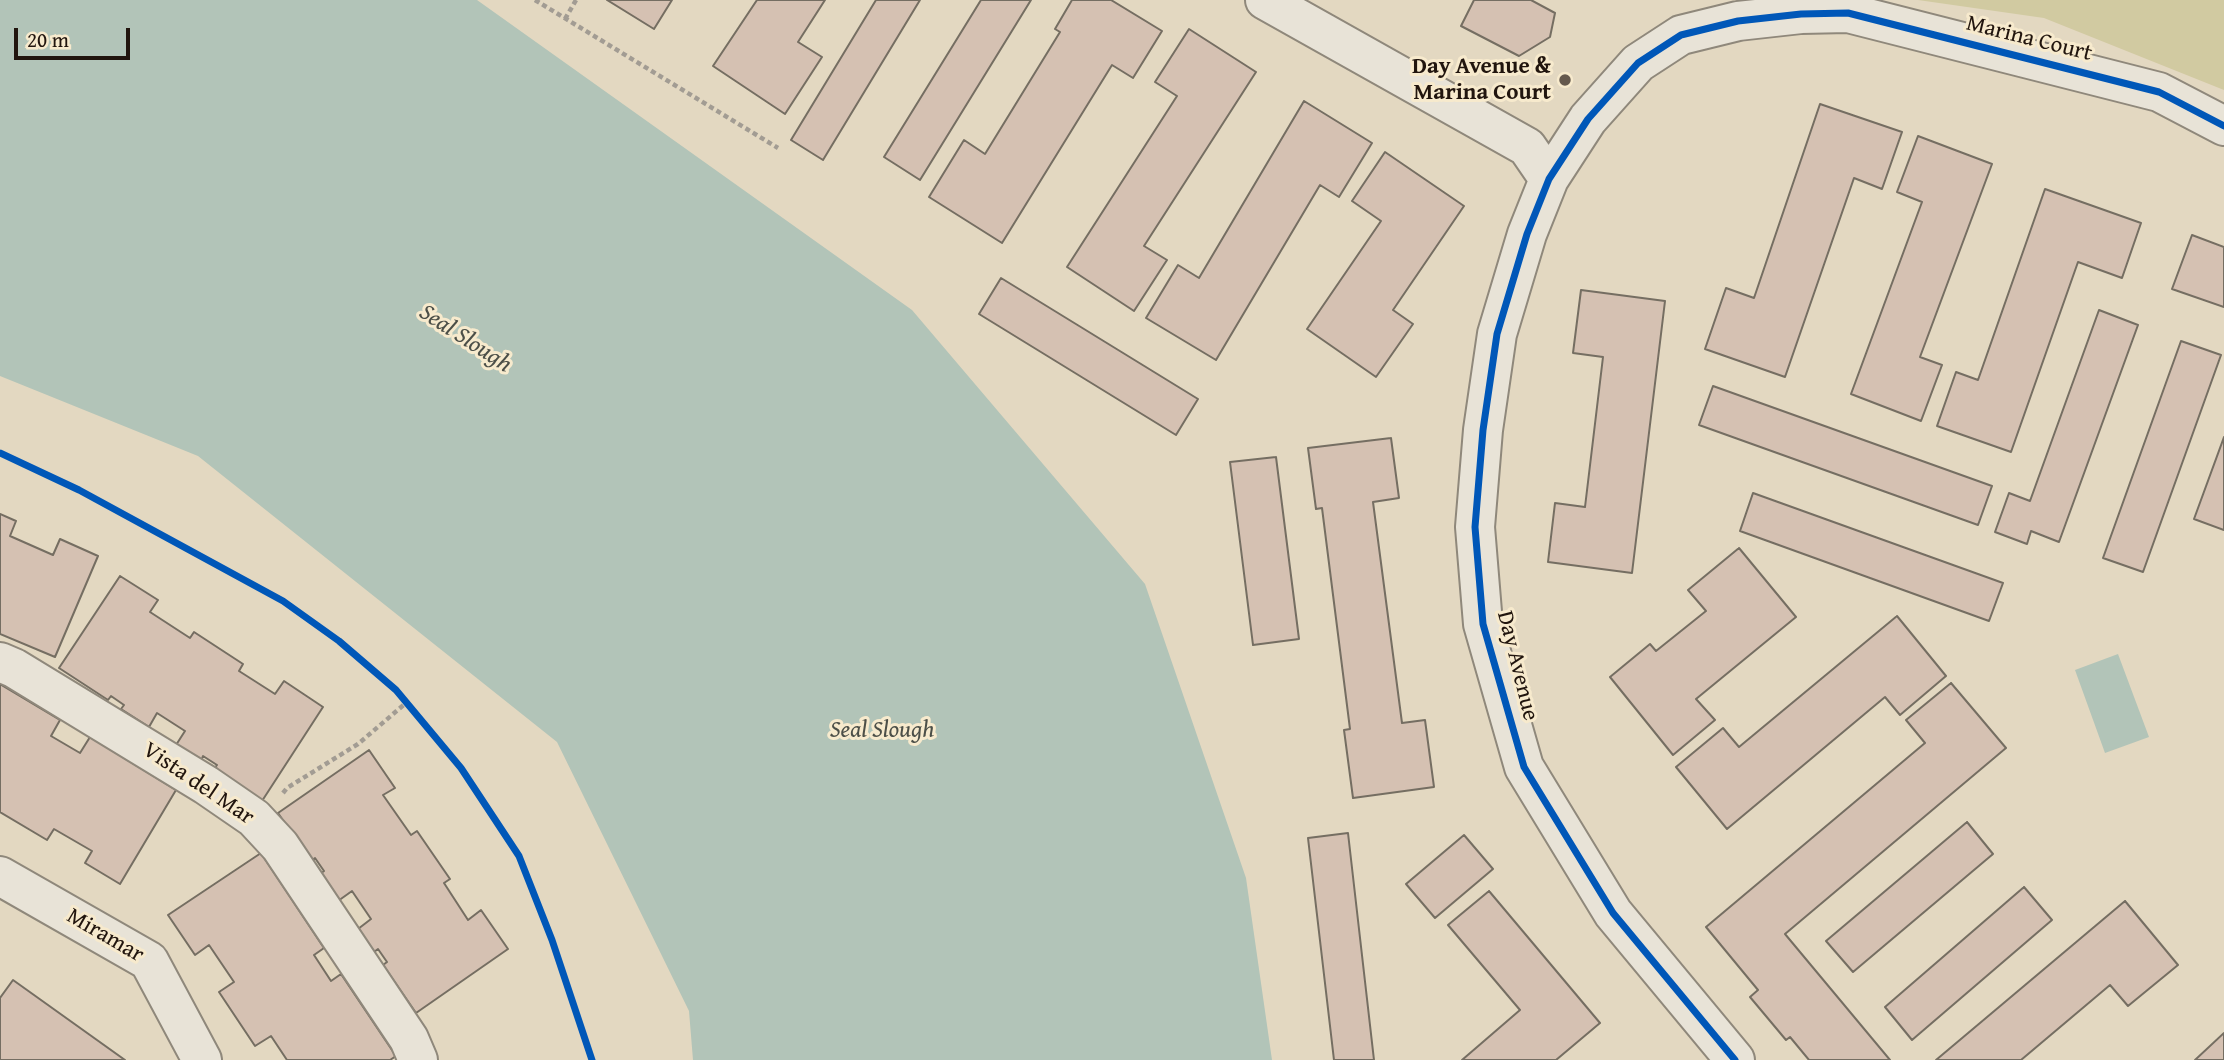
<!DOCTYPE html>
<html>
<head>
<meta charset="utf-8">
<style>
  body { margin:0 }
  #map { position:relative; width:2224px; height:1060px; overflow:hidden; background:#e3d8c1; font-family:"Gentium Book Plus",serif }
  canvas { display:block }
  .scale { position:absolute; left:14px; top:28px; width:116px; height:32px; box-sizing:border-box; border:4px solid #21150e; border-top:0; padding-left:9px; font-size:21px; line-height:24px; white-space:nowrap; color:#21150e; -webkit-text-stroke:5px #f7eacd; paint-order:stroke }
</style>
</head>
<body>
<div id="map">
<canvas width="2224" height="1060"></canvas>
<div class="scale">20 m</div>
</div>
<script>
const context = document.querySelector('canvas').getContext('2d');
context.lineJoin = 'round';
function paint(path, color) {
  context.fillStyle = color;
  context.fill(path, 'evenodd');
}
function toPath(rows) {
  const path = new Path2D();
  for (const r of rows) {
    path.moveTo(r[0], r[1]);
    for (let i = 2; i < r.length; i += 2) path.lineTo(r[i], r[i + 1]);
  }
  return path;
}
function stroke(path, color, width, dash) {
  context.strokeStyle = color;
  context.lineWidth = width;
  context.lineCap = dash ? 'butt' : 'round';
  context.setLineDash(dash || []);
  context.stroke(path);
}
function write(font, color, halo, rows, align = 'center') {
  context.font = font + ' "Gentium Book Plus",serif';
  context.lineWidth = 6;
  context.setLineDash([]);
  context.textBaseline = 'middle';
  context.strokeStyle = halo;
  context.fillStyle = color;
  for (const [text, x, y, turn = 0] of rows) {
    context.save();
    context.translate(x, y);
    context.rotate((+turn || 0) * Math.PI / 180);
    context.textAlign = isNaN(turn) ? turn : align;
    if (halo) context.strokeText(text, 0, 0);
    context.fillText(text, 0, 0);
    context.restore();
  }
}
paint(toPath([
  [1918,0,2224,0,2224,90,2044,18]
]), '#d1caa1');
paint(toPath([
  [0,0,477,0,912,310,1145,584,1246,878,1272,1060,693,1060,689,1011,557,742,198,456,0,376],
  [2118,654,2149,737,2105,753,2075,670]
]), '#b2c4b8');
const building = toPath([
  [607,0,672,0,654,29,607,0],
  [757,0,825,0,798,42,822,57,785,114,713,66,757,0],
  [876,0,920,0,823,160,791,140,876,0],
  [981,0,1031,0,920,180,884,157,981,0],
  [1072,0,1111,0,1162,31,1133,78,1112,65,1002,243,929,197,964,140,985,154,1060,32,1055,29,1072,0],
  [1474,0,1531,0,1555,13,1550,37,1519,56,1461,26,1474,0],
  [1189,29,1256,72,1144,246,1167,260,1134,311,1067,267,1177,96,1155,82,1189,29],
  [1304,101,1372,143,1339,197,1320,185,1216,360,1146,318,1178,265,1199,278,1304,101],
  [1820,104,1902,132,1882,189,1854,178,1785,377,1705,349,1726,288,1754,298,1820,104],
  [1918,136,1992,164,1920,357,1942,365,1921,421,1851,394,1922,202,1897,192,1918,136],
  [1385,152,1464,206,1393,310,1413,324,1376,377,1307,329,1381,221,1352,201,1385,152],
  [2045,189,2141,223,2122,278,2078,262,2011,452,1937,426,1956,372,1978,380,2045,189],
  [2192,235,2224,247,2224,307,2172,289,2192,235],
  [1001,278,1198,399,1176,435,979,314,1001,278],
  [1581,290,1665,301,1632,573,1548,562,1555,503,1585,507,1603,357,1573,353,1581,290],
  [2099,310,2138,325,2059,542,2031,531,2027,544,1995,532,2009,493,2030,501,2099,310],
  [2181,341,2221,355,2143,572,2103,558,2181,341],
  [1713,386,1992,486,1978,525,1699,425,1713,386],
  [2224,437,2224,530,2194,519,2224,437],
  [1391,438,1399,498,1373,502,1402,723,1425,720,1434,787,1353,798,1344,730,1350,729,1322,508,1316,509,1308,448,1391,438],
  [1276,457,1299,639,1253,645,1230,462,1276,457],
  [1753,493,2003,583,1989,621,1740,531,1753,493],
  [0,514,16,521,10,536,53,555,60,539,98,556,55,657,0,634,0,514],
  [1739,548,1796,617,1696,699,1715,720,1673,755,1610,677,1650,644,1656,651,1706,611,1688,590,1739,548],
  [120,576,158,600,150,612,190,638,194,632,243,664,239,671,275,694,284,681,323,707,262,801,214,769,217,765,203,756,201,761,176,745,185,731,157,713,149,727,121,709,124,705,111,696,108,700,59,668,120,576],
  [1897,616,1946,676,1900,715,1885,697,1727,829,1676,767,1723,728,1739,747,1897,616],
  [1951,683,2006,748,1785,934,1890,1060,1809,1060,1790,1037,1786,1040,1750,997,1758,990,1706,927,1925,743,1906,720,1951,683],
  [0,684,60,720,51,736,80,753,90,737,176,790,120,884,85,863,92,851,54,829,47,840,0,812,0,684],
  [369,750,395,788,383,795,411,835,417,831,450,879,444,883,468,920,481,910,508,949,416,1013,383,965,387,962,378,949,374,952,358,929,371,919,352,891,338,901,320,874,324,871,315,858,311,861,278,813,369,750],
  [1967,822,1993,854,1853,972,1826,941,1967,822],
  [1348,833,1374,1060,1334,1060,1308,838,1348,833],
  [1464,835,1493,869,1435,918,1406,884,1464,835],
  [261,853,324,948,314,955,331,981,341,974,396,1056,390,1060,287,1060,271,1036,255,1046,219,992,234,982,209,945,195,955,168,915,261,853],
  [2024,887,2052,920,1912,1040,1885,1007,2024,887],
  [1489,891,1600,1023,1556,1060,1462,1060,1520,1010,1448,925,1489,891],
  [2125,901,2178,965,2128,1006,2110,985,2021,1060,1936,1060,2125,901],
  [13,980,125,1060,0,1060,0,998,13,980],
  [2224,1033,2224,1060,2195,1060,2224,1033]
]);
paint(building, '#d5c1b2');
stroke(building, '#756e62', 2);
const street = toPath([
  [1265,0,1527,147,1549,179],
  [0,662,14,668,206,785,254,818,280,846,409,1039,418,1060],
  [0,876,149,961,202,1060],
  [1735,1060,1613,913,1524,767,1483,624,1475,527,1483,430,1497,334,1527,234,1549,179,1588,119,1638,63,1681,35,1738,21,1801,14,1848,13,2159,92,2224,126]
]);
stroke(street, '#8f887b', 42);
stroke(toPath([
  [535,0,778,148],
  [565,19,576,0],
  [283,793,287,788,358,744,406,703]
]), '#a29c93', 4.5, [5, 3.5]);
stroke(street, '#e8e3d7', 38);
stroke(toPath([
  [0,453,79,490,283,601,339,641,396,690,461,768,519,856,552,940,592,1060],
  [1735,1060,1613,913,1524,767,1483,624,1475,527,1483,430,1497,334,1527,234,1549,179,1588,119,1638,63,1681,35,1738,21,1801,14,1848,13,2159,92,2224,126]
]), '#0057b8', 7);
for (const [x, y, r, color] of [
  [1565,80,7,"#65594d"]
]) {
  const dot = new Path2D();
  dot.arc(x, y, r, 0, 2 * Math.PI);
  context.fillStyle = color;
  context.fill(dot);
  stroke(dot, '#f7eacd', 2.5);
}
write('23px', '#21150e', '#f7eacd', [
  ["Marina Court",2029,39,14],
  ["Day Avenue",1517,666,76],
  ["Vista del Mar",198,784,34],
  ["Miramar",105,936,30]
]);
write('bold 23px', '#21150e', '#f7eacd', [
  ["Day Avenue &",1551,67],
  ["Marina Court",1551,93]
], 'right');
write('italic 24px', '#4c4f48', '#f7eacd', [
  ["Seal Slough",465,339,33],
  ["Seal Slough",882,731]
]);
</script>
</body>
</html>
